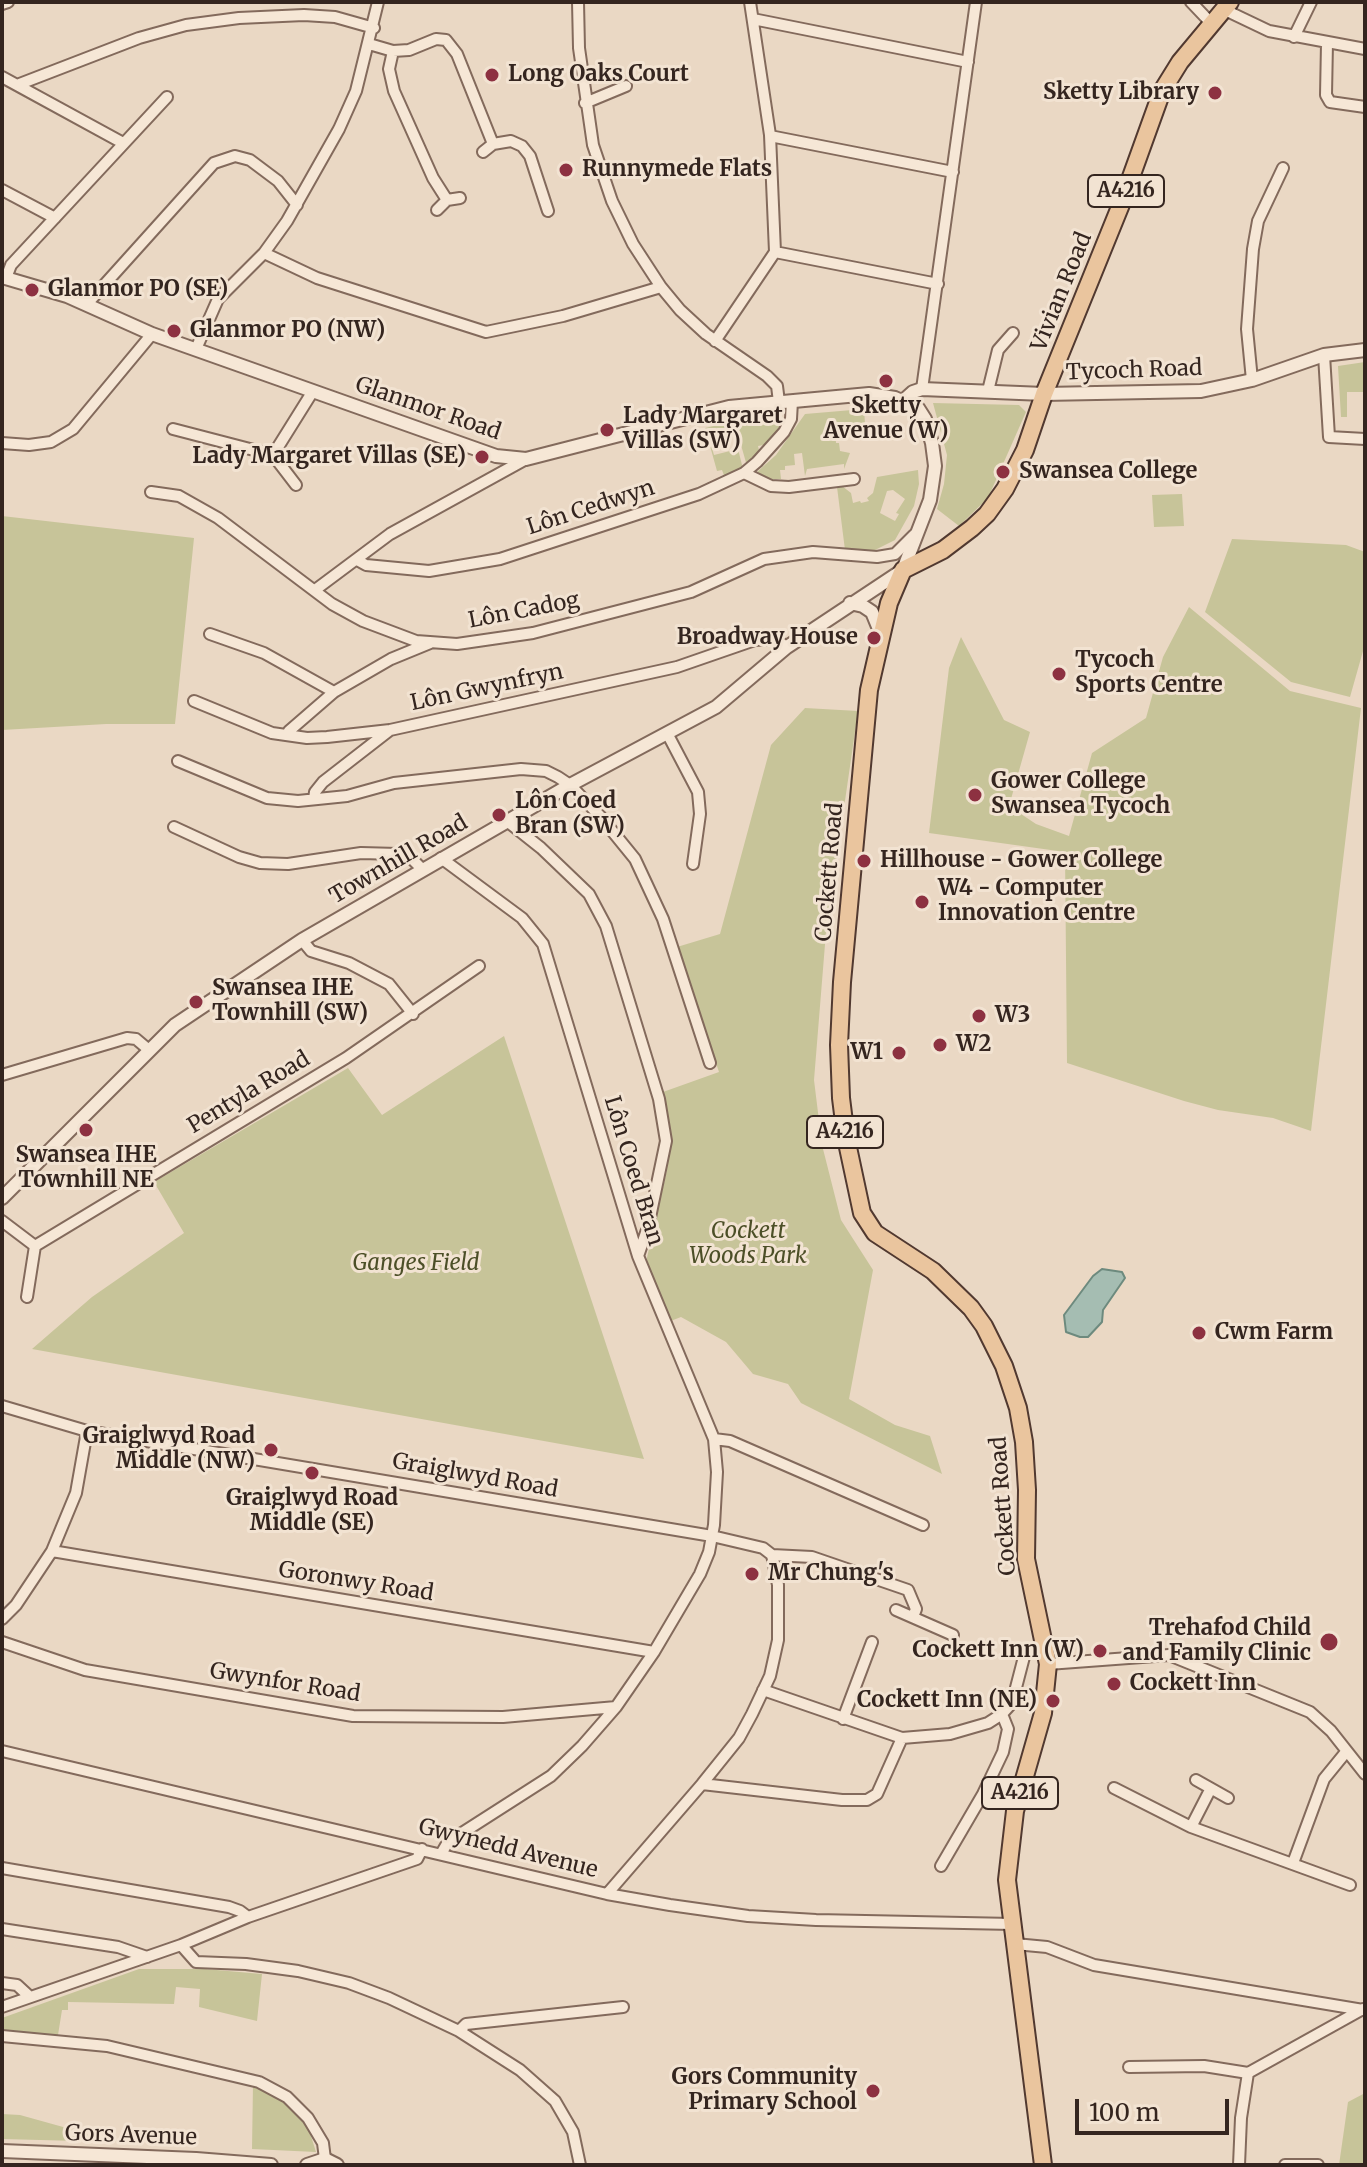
<!DOCTYPE html>
<html>
<head>
<meta charset="utf-8">
<style>
  body { margin:0 }
  #map { position:relative; width:1367px; height:2167px; overflow:hidden; background:#ead8c4; font-family:Merriweather,serif }
  canvas { display:block }
  .frame { position:absolute; inset:0; border:4px solid #34251f; pointer-events:none }
  .scale { position:absolute; left:1075px; top:2099px; width:154px; height:36px; box-sizing:border-box; border:4px solid #34251f; border-top:0; padding-left:10px; font-size:24px; line-height:28px; white-space:nowrap; color:#34251f; -webkit-text-stroke:6px #f2e3d2; paint-order:stroke }
</style>
</head>
<body>
<div id="map">
<canvas width="1367" height="2167"></canvas>
<div class="frame"></div>
<div class="scale">100 m</div>
</div>
<script>
const context = document.querySelector('canvas').getContext('2d');
context.lineJoin = 'round';
function paint(path, color) {
  context.fillStyle = color;
  context.fill(path, 'evenodd');
}
function toPath(rows) {
  const path = new Path2D();
  for (const r of rows) {
    path.moveTo(r[0], r[1]);
    for (let i = 2; i < r.length; i += 2) path.lineTo(r[i], r[i + 1]);
  }
  return path;
}
function stroke(path, color, width, dash) {
  context.strokeStyle = color;
  context.lineWidth = width;
  context.lineCap = dash ? 'butt' : 'round';
  context.setLineDash(dash || []);
  context.stroke(path);
}
function write(font, color, halo, rows, align = 'center') {
  context.font = font + ' Merriweather,serif';
  context.lineWidth = 6;
  context.setLineDash([]);
  context.textBaseline = 'middle';
  context.strokeStyle = halo;
  context.fillStyle = color;
  for (const [text, x, y, turn = 0] of rows) {
    context.save();
    context.translate(x, y);
    context.rotate((+turn || 0) * Math.PI / 180);
    context.textAlign = isNaN(turn) ? turn : align;
    if (halo) context.strokeText(text, 0, 0);
    context.fillText(text, 0, 0);
    context.restore();
  }
}
paint(toPath([
  [1365,362,1365,401,1364,392,1347,392,1347,417,1341,417,1338,366],
  [933,403,1019,405,1026,412,988,498,959,526,937,509,944,484,947,455],
  [864,409,865,424,844,427,843,424,835,425,836,443,839,443,840,451,850,453,844,469,844,464,807,469,805,476,802,453,794,454,795,465,785,466,785,470,780,470,781,479,773,479,771,481,757,476,757,472,776,455,805,414],
  [777,416,780,419,779,429,769,444,758,446,760,454,747,466,737,431,730,433,731,438,719,442,717,436,709,438,714,455,738,449,743,469,725,478,722,470,717,471,705,428,748,418],
  [918,470,919,484,914,506,895,540,875,550,845,550,837,487,842,486,851,493,853,503,860,501,861,503,869,501,867,498,873,493,877,477],
  [893,490,905,499,896,513,899,514,895,521,880,513,887,491],
  [1182,494,1184,526,1154,527,1152,495],
  [2,516,194,538,175,724,106,724,2,730],
  [1232,539,1346,545,1365,552,1365,644,1350,697,1291,682,1205,612],
  [1189,607,1290,691,1361,708,1311,1131,1273,1118,1218,1110,1184,1101,1067,1063,1065,852,929,833,949,668,961,637,1004,720,1030,732,1009,806,1036,824,1069,836,1092,753,1146,718,1163,657],
  [805,708,858,711,826,932,814,1080,822,1145,841,1220,873,1270,849,1399,895,1425,930,1436,942,1474,801,1403,788,1384,753,1374,726,1342,681,1317,668,1322,646,1262,667,1170,671,1133,663,1092,719,1072,677,947,720,934,771,745],
  [504,1036,644,1459,32,1349,92,1297,184,1233,154,1182,348,1068,382,1115],
  [139,1969,205,1969,262,1974,257,2021,199,2007,200,1989,176,1987,174,2004,68,2002,68,2010,62,2010,58,2035,2,2030,2,2018],
  [253,2084,275,2095,295,2110,309,2130,316,2152,252,2149],
  [1365,2093,1365,2165,1339,2165,1348,2102],
  [2,2114,20,2115,117,2142,2,2139]
]), '#c7c499');
const water = toPath([
  [1102,1269,1122,1272,1125,1278,1103,1310,1102,1322,1088,1337,1080,1337,1066,1332,1064,1315,1093,1276,1102,1269]
]);
paint(water, '#a5bdb2');
stroke(water, '#6d8a7e', 2);
const minor = toPath([
  [578,2,579,48,593,145,612,201,633,244,661,287,680,310,706,334,767,376,777,386,779,402],
  [1191,2,1211,23],
  [2,4,8,2],
  [1225,10,1269,31,1365,49],
  [753,19,968,62],
  [1294,37,1311,2],
  [1327,43,1326,95,1330,102,1365,107],
  [369,44,393,51,409,50,436,39,446,40,457,54,493,144],
  [393,51,389,69,394,91,433,178,447,200],
  [2,77,123,143],
  [17,85,139,38,186,25,239,18,304,15,335,17,374,28],
  [585,103,626,86],
  [770,136,953,172],
  [483,152,493,144,511,141,522,146,530,156,548,211],
  [2,190,55,218],
  [437,210,447,200,460,198],
  [775,252,938,284],
  [264,253,317,278,486,332,563,316,661,287],
  [6,278,11,265,167,97],
  [87,304,214,163,235,156,250,160,278,181,297,205],
  [715,341,775,252,770,135,750,2],
  [196,349,218,299,264,253,287,221,339,129,356,91,378,2],
  [1324,355,1329,437,1365,439],
  [1252,380,1247,329,1253,249,1258,221,1283,168],
  [922,389,976,2],
  [988,391,998,350,1013,333],
  [173,429,273,455,313,391],
  [2,443,29,445,51,442,73,429,152,334],
  [273,455,296,485],
  [744,473,771,486,789,487,854,479],
  [151,492,179,496,218,518,332,604,363,621,416,641,457,644,533,633,691,592,764,559,813,552,877,557,895,554,914,535],
  [357,560,366,565,429,571,500,559,699,494,744,473,757,462,784,432,791,419,792,401],
  [315,590,390,534,526,459],
  [210,634,264,653,334,692],
  [194,701,272,733,307,738,327,737,390,730,677,667,755,640,774,639,787,647],
  [667,733,698,792,700,814,693,864],
  [287,735,289,731,334,692,391,659,430,643],
  [178,761,267,798,298,801,347,796,394,783,521,769,546,771,558,777,570,785,600,816,635,859,663,919,710,1063],
  [314,799,315,792,323,782,390,730],
  [507,821,541,848,589,894,606,926,659,1099,666,1141,648,1227,638,1256],
  [174,827,239,857,260,863,288,864,361,853,398,854,412,859,422,869],
  [441,858,522,918,543,944,638,1256,714,1439,717,1472,714,1525,709,1552,700,1574,654,1652,616,1707,582,1746,551,1776,448,1842,441,1854],
  [302,940,311,951,349,963,389,984,413,1014],
  [2,1075,127,1038,136,1039,149,1050],
  [2,1221,35,1246],
  [35,1246,346,1058,479,966],
  [27,1297,35,1246],
  [2,1406,87,1431,712,1536,763,1548,772,1555,812,1557,908,1590,916,1609,913,1617],
  [714,1439,730,1441,923,1525],
  [52,1551,654,1652],
  [896,1610,953,1635],
  [2,1619,16,1605,52,1551,76,1493,87,1431],
  [2,1642,85,1670,353,1716,503,1717,616,1707],
  [1048,1664,1169,1655,1310,1712,1331,1731,1365,1774],
  [763,1690,902,1738,950,1734,988,1723,1002,1714,1012,1703,1025,1653,1045,1648],
  [843,1719,872,1642],
  [2,1751,607,1894,670,1905,748,1916,816,1920,1013,1924],
  [1196,1780,1228,1798],
  [702,1784,842,1800,867,1800,877,1794,902,1738],
  [1114,1788,1191,1827,1350,1885],
  [1191,1827,1210,1790],
  [1293,1863,1324,1779,1346,1752],
  [941,1866,983,1794,1003,1752,1008,1729,1002,1714],
  [2,1868,229,1907,240,1911,248,1917],
  [607,1894,702,1784,739,1738,752,1714,770,1676,778,1640,778,1585,772,1555],
  [2,1929,118,1947,147,1957],
  [1015,1944,1047,1947,1094,1965,1363,2010],
  [181,1945,196,1962,246,1964,298,1971,349,1983,389,1998,459,2031,520,2070,555,2101,573,2132,580,2165],
  [2,1983,17,1985,30,1997],
  [2,2007,181,1945,248,1917,417,1859,422,1849],
  [459,2031,466,2024,623,2007],
  [2,2036,107,2046,259,2082,287,2097,308,2118,323,2143,325,2159],
  [1129,2067,1204,2066,1248,2073],
  [1239,2165,1241,2118,1248,2073,1363,2009],
  [1285,2165,1318,2165]
]);
const tertiary = toPath([
  [2,277,67,296,152,334,496,456,526,459,729,407,869,394,895,398,918,408,925,419,932,443,935,466,930,500,903,570,787,647,716,707,570,785,302,940,175,1025,2,1198],
  [903,401,913,392,922,389,1044,394,1201,391,1252,380,1324,355,1365,350],
  [850,603,863,606,872,612,881,634],
  [2,2151,196,2159,271,2165],
  [307,2165,325,2159,337,2165]
]);
const primary = toPath([
  [1043,2165,1007,1880,1015,1811,1043,1713,1048,1664,1026,1559,1027,1490,1024,1442,1018,1408,1004,1366,984,1326,971,1308,933,1271,875,1233,862,1213,846,1138,841,1098,839,1045,842,982,869,690,889,603,903,570,943,550,972,528,987,514,1005,489,1025,450,1044,394,1122,202,1162,91,1180,62,1230,2]
]);
stroke(minor, '#836a5c', 14);
stroke(tertiary, '#836a5c', 16);
stroke(primary, '#513930', 20);
stroke(minor, '#f6e7d6', 10);
stroke(tertiary, '#f6e7d6', 12);
stroke(primary, '#eac59e', 16);
for (const [x, y, r, color] of [
  [492,75,8,"#8d3141"],
  [1215,93,8,"#8d3141"],
  [566,170,8,"#8d3141"],
  [32,290,8,"#8d3141"],
  [174,331,8,"#8d3141"],
  [886,381,8,"#8d3141"],
  [607,430,8,"#8d3141"],
  [482,457,8,"#8d3141"],
  [1003,472,8,"#8d3141"],
  [874,638,8,"#8d3141"],
  [1059,674,8,"#8d3141"],
  [975,795,8,"#8d3141"],
  [499,815,8,"#8d3141"],
  [864,861,8,"#8d3141"],
  [922,902,8,"#8d3141"],
  [196,1002,8,"#8d3141"],
  [979,1016,8,"#8d3141"],
  [940,1045,8,"#8d3141"],
  [899,1053,8,"#8d3141"],
  [86,1130,8,"#8d3141"],
  [1199,1333,8,"#8d3141"],
  [271,1450,8,"#8d3141"],
  [312,1473,8,"#8d3141"],
  [752,1574,8,"#8d3141"],
  [1329,1642,10,"#8d3141"],
  [1100,1651,8,"#8d3141"],
  [1114,1684,8,"#8d3141"],
  [1053,1701,8,"#8d3141"],
  [873,2091,8,"#8d3141"]
]) {
  const dot = new Path2D();
  dot.arc(x, y, r, 0, 2 * Math.PI);
  context.fillStyle = color;
  context.fill(dot);
  stroke(dot, '#f2e3d2', 3);
}
for (const [x, y, w] of [
  [1126,191,76],
  [845,1132,76],
  [1020,1793,76]
]) {
  const box = new Path2D();
  box.roundRect(x - w / 2, y - 16, w, 32, 6);
  context.fillStyle = '#f2e3d2';
  context.fill(box);
  stroke(box, '#34251f', 2);
}
write('bold 20px', '#34251f', null, [
  ["A4216",1126,191],
  ["A4216",845,1132],
  ["A4216",1020,1793]
]);
write('bold 22px', '#34251f', '#f2e3d2', [
  ["Long Oaks Court",508,75],
  ["Sketty Library",1199,93,"right"],
  ["Runnymede Flats",582,170],
  ["Glanmor PO (SE)",48,290],
  ["Glanmor PO (NW)",190,331],
  ["Sketty",886,407,"center"],
  ["Avenue (W)",886,432,"center"],
  ["Lady Margaret",623,417],
  ["Villas (SW)",623,442],
  ["Lady Margaret Villas (SE)",466,457,"right"],
  ["Swansea College",1019,472],
  ["Broadway House",858,638,"right"],
  ["Tycoch",1075,661],
  ["Sports Centre",1075,686],
  ["Gower College",991,782],
  ["Swansea Tycoch",991,807],
  ["Lôn Coed",515,802],
  ["Bran (SW)",515,827],
  ["Hillhouse - Gower College",880,861],
  ["W4 - Computer",938,889],
  ["Innovation Centre",938,914],
  ["Swansea IHE",212,989],
  ["Townhill (SW)",212,1014],
  ["W3",995,1016],
  ["W2",956,1045],
  ["W1",883,1053,"right"],
  ["Swansea IHE",86,1156,"center"],
  ["Townhill NE",86,1181,"center"],
  ["Cwm Farm",1215,1333],
  ["Graiglwyd Road",255,1437,"right"],
  ["Middle (NW)",255,1462,"right"],
  ["Graiglwyd Road",312,1499,"center"],
  ["Middle (SE)",312,1524,"center"],
  ["Mr Chung's",768,1574],
  ["Trehafod Child",1311,1629,"right"],
  ["and Family Clinic",1311,1654,"right"],
  ["Cockett Inn (W)",1084,1651,"right"],
  ["Cockett Inn",1130,1684],
  ["Cockett Inn (NE)",1037,1701,"right"],
  ["Gors Community",857,2078,"right"],
  ["Primary School",857,2103,"right"]
], 'left');
write('22px', '#34251f', '#f2e3d2', [
  ["Vivian Road",1062,292,-68],
  ["Tycoch Road",1134,371,-2],
  ["Glanmor Road",428,409,19],
  ["Lôn Cedwyn",591,508,-18],
  ["Lôn Cadog",524,611,-11],
  ["Lôn Gwynfryn",487,688,-12],
  ["Townhill Road",399,860,-30],
  ["Cockett Road",830,872,-85],
  ["Pentyla Road",249,1093,-31],
  ["Lôn Coed Bran",633,1171,73],
  ["Graiglwyd Road",475,1476,10],
  ["Cockett Road",1004,1506,-94],
  ["Goronwy Road",356,1582,9],
  ["Gwynfor Road",285,1683,9],
  ["Gwynedd Avenue",508,1849,14],
  ["Gors Avenue",131,2136,2]
]);
write('italic 22px', '#4c4f27', '#f2e3d2', [
  ["Cockett",748,1232],
  ["Woods Park",748,1257],
  ["Ganges Field",416,1264]
]);
</script>
</body>
</html>
